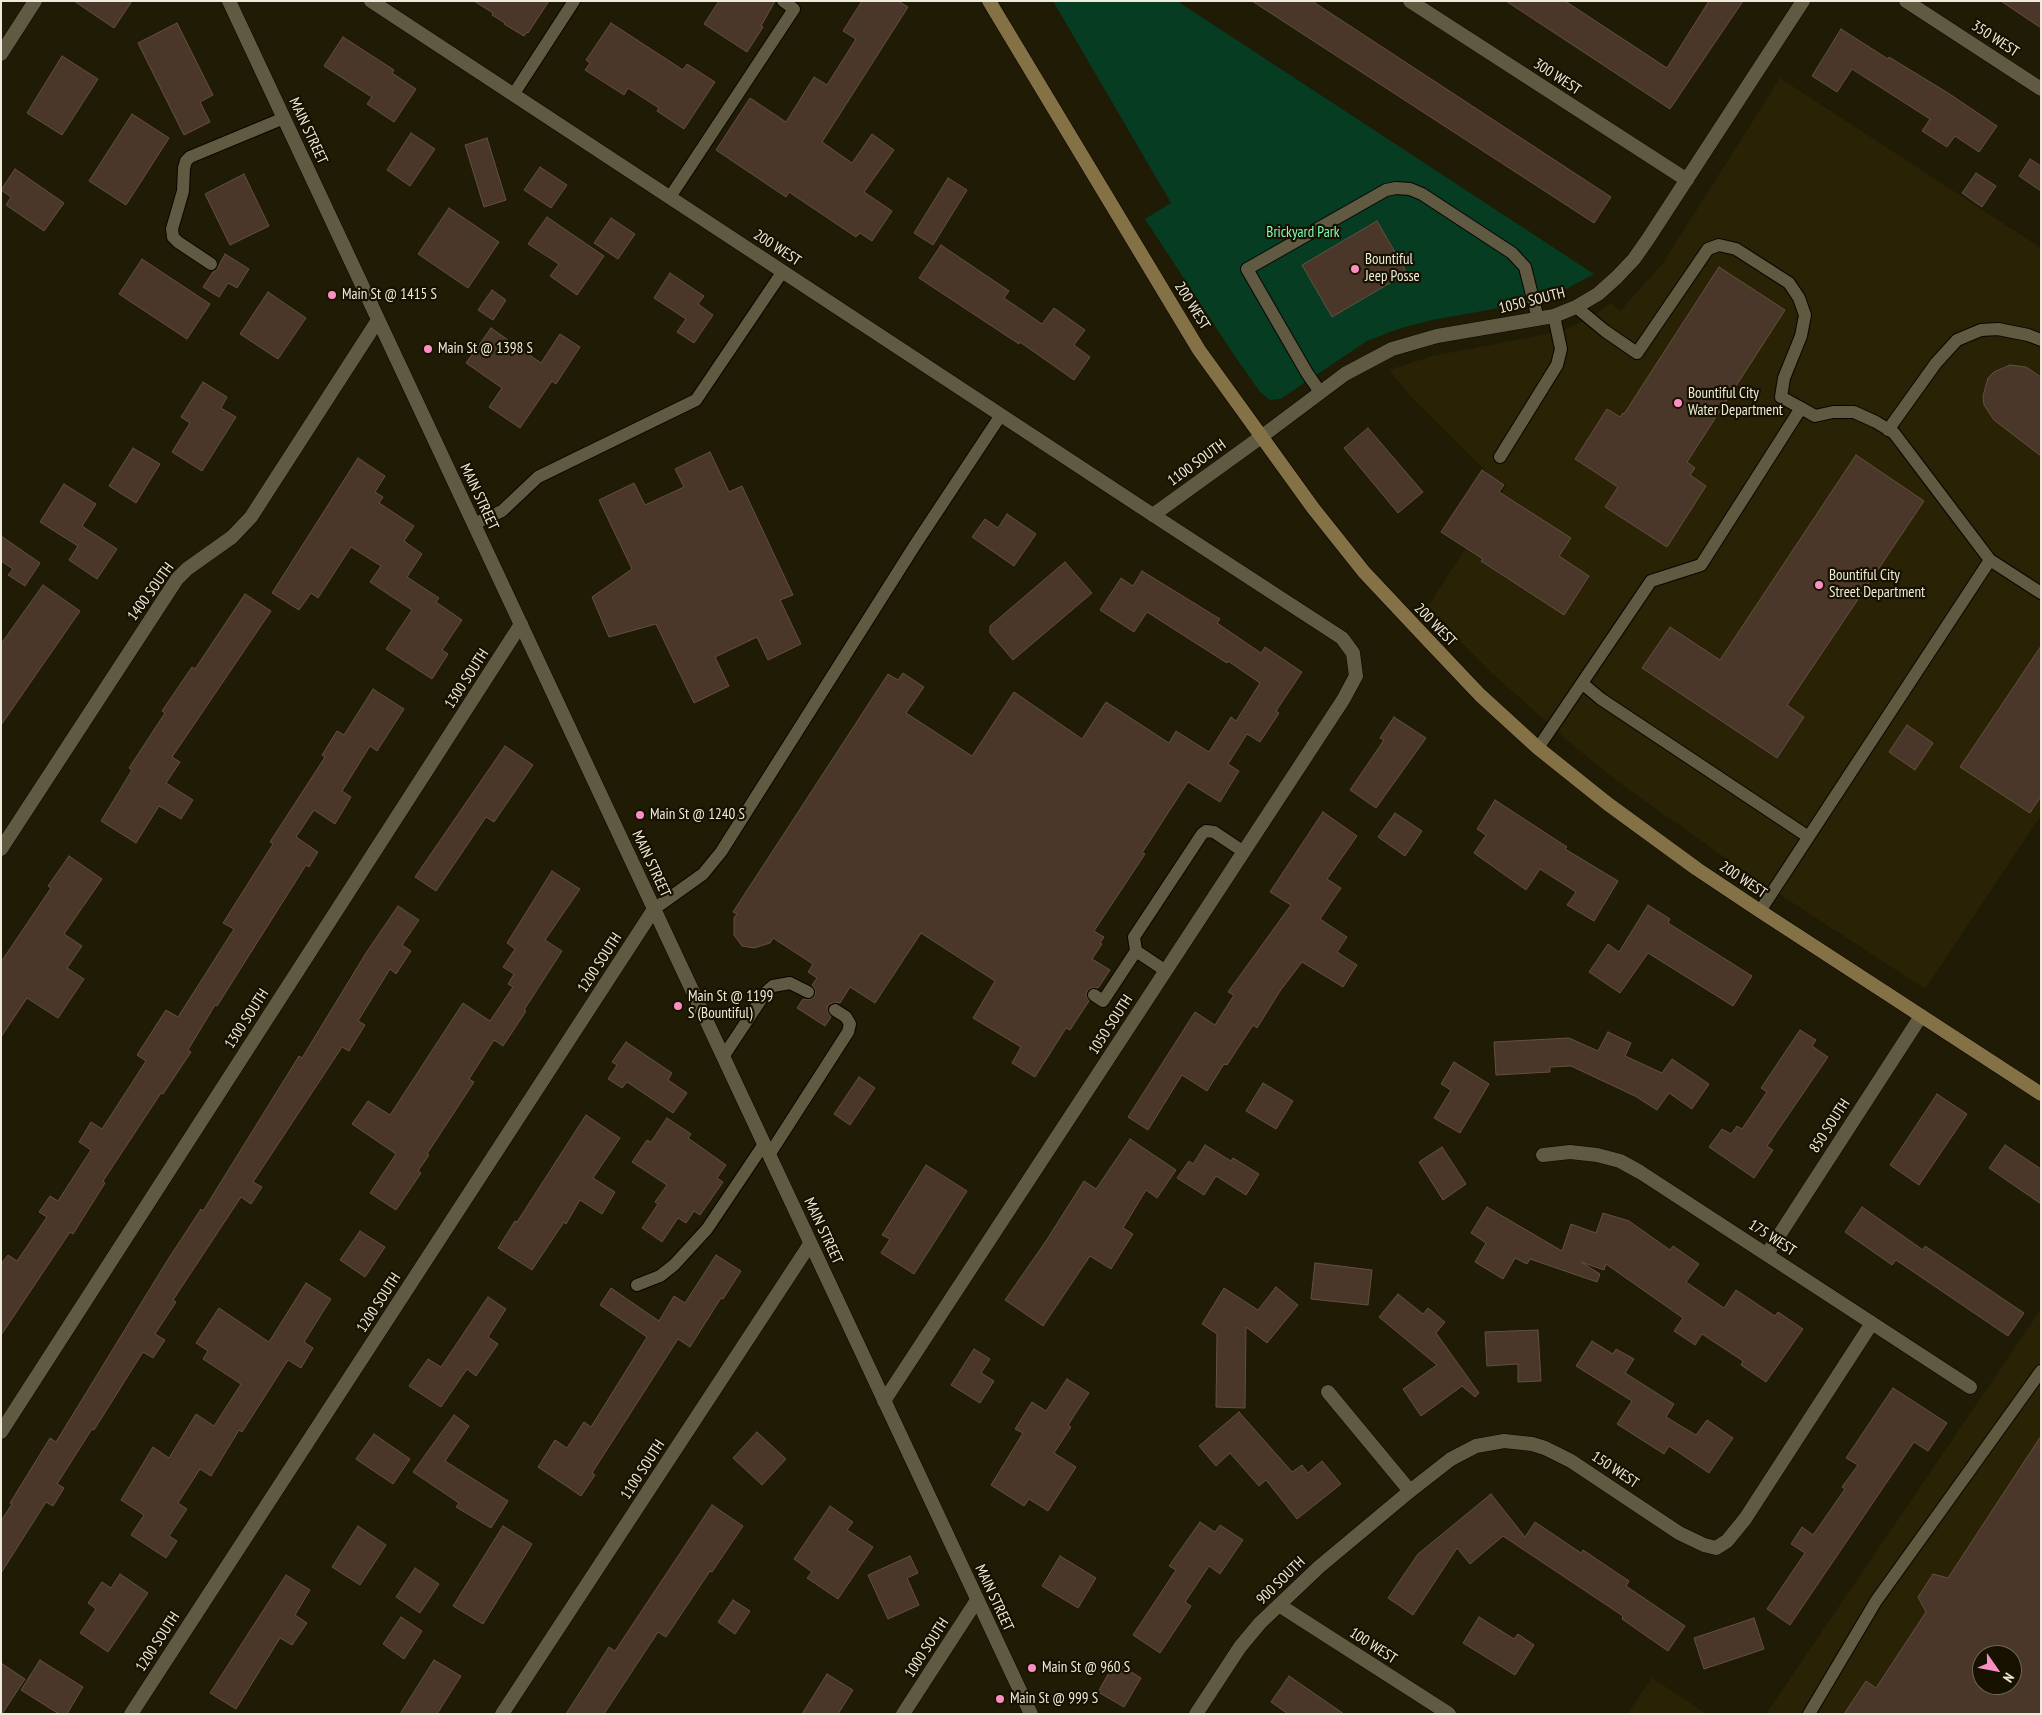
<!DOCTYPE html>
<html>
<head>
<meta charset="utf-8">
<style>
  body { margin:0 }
  #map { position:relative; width:2042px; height:1715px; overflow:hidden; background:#201b05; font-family:"PT Sans Narrow",sans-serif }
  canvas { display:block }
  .frame { position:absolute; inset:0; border:2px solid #eeebdd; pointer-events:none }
  .north { position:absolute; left:1972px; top:1645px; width:50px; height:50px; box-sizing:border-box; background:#171100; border:1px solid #6d6858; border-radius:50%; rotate:123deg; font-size:14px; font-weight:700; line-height:20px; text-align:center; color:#eeebdd }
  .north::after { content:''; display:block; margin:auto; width:18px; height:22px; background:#fc8fc1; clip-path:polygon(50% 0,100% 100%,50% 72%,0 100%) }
</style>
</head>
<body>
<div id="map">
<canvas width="2042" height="1715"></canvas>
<div class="frame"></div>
<div class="north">N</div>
</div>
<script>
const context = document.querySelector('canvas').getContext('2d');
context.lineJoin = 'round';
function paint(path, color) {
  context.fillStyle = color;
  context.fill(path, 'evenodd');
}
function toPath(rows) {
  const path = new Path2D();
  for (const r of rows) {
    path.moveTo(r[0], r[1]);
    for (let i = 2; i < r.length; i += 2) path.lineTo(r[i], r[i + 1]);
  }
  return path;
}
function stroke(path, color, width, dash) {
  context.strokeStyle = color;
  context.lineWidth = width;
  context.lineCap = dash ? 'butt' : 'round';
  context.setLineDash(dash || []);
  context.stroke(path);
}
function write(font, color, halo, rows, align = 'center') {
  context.font = font + ' "PT Sans Narrow",sans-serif';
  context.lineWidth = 4.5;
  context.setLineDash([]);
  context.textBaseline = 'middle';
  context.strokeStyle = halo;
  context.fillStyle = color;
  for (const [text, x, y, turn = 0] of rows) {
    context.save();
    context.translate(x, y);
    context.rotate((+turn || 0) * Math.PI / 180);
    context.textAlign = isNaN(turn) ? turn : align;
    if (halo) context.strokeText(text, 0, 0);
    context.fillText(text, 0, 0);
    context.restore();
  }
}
paint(toPath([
  [1780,78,2041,248,2041,815,1925,989,1741,869,1625,787,1576,748,1493,674,1427,608,1506,486,1493,478,1410,396,1389,370,1432,356,1562,331,1595,315,1611,303,1620,311,1663,263],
  [2041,1309,2041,1714,1766,1714],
  [1982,1655,2012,1655,2012,1685,1982,1685],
  [1652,1678,1707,1714,1627,1714]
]), '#292204');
paint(toPath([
  [1053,1,1177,1,1594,274,1551,297,1533,302,1432,320,1398,329,1367,341,1285,396,1280,399,1270,400,1260,392,1234,355,1145,219,1171,203]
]), '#053c22');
const building = toPath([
  [74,1,132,1,114,28,74,1],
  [474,1,549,1,528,33,527,32,524,36,504,24,505,23,492,15,493,13,474,1],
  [719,1,775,1,761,26,763,27,747,52,704,24,719,1],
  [862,1,898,1,908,7,822,142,852,163,872,134,894,150,864,192,892,211,872,241,860,233,856,237,789,192,786,197,716,150,750,98,786,122,814,77,827,85,856,39,843,31,862,1],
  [1252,1,1312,1,1611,197,1594,223,1252,1],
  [1506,1,1565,1,1667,68,1709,1,1743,1,1670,109,1506,1],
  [2001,1,2041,1,2041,28,2001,1],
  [177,23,213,95,200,102,210,122,184,135,138,43,177,23],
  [611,23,683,70,687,64,715,82,684,129,657,111,659,108,628,88,624,95,585,70,590,63,586,60,611,23],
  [1841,29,1888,59,1889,57,1948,93,1997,126,1979,152,1955,136,1947,147,1922,131,1930,119,1852,69,1837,92,1812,76,1841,29],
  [343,37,394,70,392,73,416,89,394,122,367,104,372,97,324,66,343,37],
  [62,56,98,79,62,135,27,113,62,56],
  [132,114,169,138,126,205,89,181,132,114],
  [411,133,435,149,410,186,387,170,411,133],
  [487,138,506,200,484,207,465,145,487,138],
  [2030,159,2041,166,2041,191,2019,176,2030,159],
  [540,167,567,185,551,208,524,190,540,167],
  [15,169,64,203,44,231,6,205,11,197,1,190,15,169],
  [1976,173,1996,186,1982,207,1962,193,1976,173],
  [244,174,269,226,230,245,205,194,244,174],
  [948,178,967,190,933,245,914,233,948,178],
  [449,208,499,242,468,288,418,254,449,208],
  [547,217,604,256,577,295,550,276,559,264,528,244,547,217],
  [611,218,635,234,618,259,594,243,611,218],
  [1377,221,1407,273,1332,317,1302,265,1377,221],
  [941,245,1009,291,1004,298,1042,324,1054,308,1085,330,1074,345,1090,357,1074,380,1020,342,1019,344,919,278,941,245],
  [225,254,249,269,237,288,228,283,219,297,203,287,213,272,217,269,225,254],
  [142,259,210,304,187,339,119,294,142,259],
  [1719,267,1785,310,1687,462,1695,468,1690,475,1706,486,1667,547,1605,507,1618,487,1575,459,1607,409,1620,417,1623,413,1624,414,1719,267],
  [670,273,704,296,698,304,713,315,694,343,677,332,686,319,654,298,670,273],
  [492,290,506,300,493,320,478,310,492,290],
  [268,292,306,318,278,359,240,334,268,292],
  [491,328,541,363,560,334,580,347,556,384,552,381,520,428,489,407,502,388,466,363,491,328],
  [2010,365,2026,367,2041,377,2041,456,1994,420,1984,405,1983,396,1988,378,1994,372,2010,365],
  [203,382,227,397,221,408,236,417,202,471,172,452,190,423,181,417,203,382],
  [1368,428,1423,492,1398,513,1344,448,1368,428],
  [133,448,160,464,136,503,109,486,133,448],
  [710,452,729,492,742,486,793,595,780,600,801,644,768,660,757,637,715,657,729,686,694,703,656,624,609,637,592,597,632,569,599,500,634,483,645,505,684,487,675,469,710,452],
  [1856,455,1924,501,1787,705,1804,717,1777,758,1642,668,1670,627,1720,660,1856,455],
  [358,458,385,476,375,492,383,497,379,503,414,526,404,541,422,554,407,577,439,598,436,602,462,620,442,650,448,654,432,679,386,649,412,610,370,582,381,566,351,547,318,598,311,593,299,610,272,593,358,458],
  [1482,470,1504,485,1499,492,1571,538,1559,556,1589,576,1564,615,1481,561,1483,559,1441,532,1482,470],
  [64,484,96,504,82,526,117,549,97,579,69,560,78,546,40,522,64,484],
  [1007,514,1036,534,1014,566,972,537,985,519,998,528,1007,514],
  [1,536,40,563,25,586,8,575,13,569,1,561,1,536],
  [1065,562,1092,593,1013,660,990,633,990,626,1065,562],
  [1142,571,1220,619,1217,623,1261,653,1265,647,1302,672,1276,711,1279,713,1260,742,1247,734,1228,764,1239,771,1220,802,1188,782,1142,853,1145,854,1094,931,1104,937,1100,943,1102,944,1092,959,1110,970,1098,988,1091,988,1088,990,1086,995,1089,1001,1070,1030,1066,1028,1035,1077,1012,1063,1021,1047,973,1018,995,981,921,933,875,1003,850,987,840,1003,835,1002,828,1005,827,1010,831,1017,825,1026,797,1008,803,999,809,1000,815,995,816,991,812,985,817,978,808,972,813,964,773,938,770,943,754,948,742,946,734,935,734,918,737,914,733,912,888,674,898,680,903,673,924,687,906,713,972,756,1014,692,1082,739,1106,702,1169,743,1176,731,1209,752,1231,717,1236,721,1260,683,1228,661,1227,663,1147,612,1134,632,1100,610,1121,578,1133,586,1142,571],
  [43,585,80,611,1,725,1,644,43,585],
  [245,594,271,611,172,757,180,762,166,783,193,800,181,819,159,806,136,843,101,821,132,770,129,768,165,713,162,711,192,667,195,669,245,594],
  [2041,646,2041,796,2030,813,1960,767,2041,646],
  [373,689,404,709,377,751,370,746,342,791,351,797,335,824,314,810,296,837,318,852,309,867,306,865,217,1006,215,1005,188,1050,191,1052,163,1094,161,1093,103,1181,105,1183,73,1234,70,1232,1,1335,1,1264,8,1255,17,1261,47,1217,39,1212,50,1196,58,1201,91,1150,79,1142,91,1122,102,1129,146,1061,137,1055,166,1010,178,1017,234,929,223,923,273,844,270,842,325,757,322,755,337,731,344,735,373,689],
  [1394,717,1426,738,1376,808,1350,790,1384,740,1380,738,1394,717],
  [1907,725,1933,743,1915,770,1889,752,1907,725],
  [505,746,533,765,494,822,486,817,436,891,415,877,505,746],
  [1495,800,1567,847,1565,849,1618,881,1594,921,1567,905,1576,892,1540,869,1526,890,1474,853,1486,835,1477,829,1495,800],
  [1323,812,1357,836,1327,879,1341,888,1320,919,1347,937,1337,952,1357,965,1343,987,1302,962,1280,991,1257,1028,1253,1025,1227,1065,1224,1064,1207,1091,1182,1075,1148,1130,1128,1117,1195,1012,1215,1025,1234,995,1228,992,1291,905,1270,892,1323,812],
  [1395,813,1422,831,1405,856,1378,837,1395,813],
  [69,856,102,879,64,934,82,946,67,968,84,979,58,1018,27,998,1,1037,1,962,51,888,48,886,69,856],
  [552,871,580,889,545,940,562,951,524,1010,526,1011,503,1046,494,1040,469,1079,474,1082,427,1154,429,1155,418,1171,421,1173,396,1210,370,1193,396,1154,352,1124,368,1101,390,1115,463,1003,490,1021,513,987,508,984,514,974,503,967,515,949,507,943,552,871],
  [1648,905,1670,919,1668,923,1752,976,1733,1006,1648,953,1620,993,1589,972,1608,944,1619,952,1648,905],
  [398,906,419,920,402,945,411,951,396,974,390,969,358,1021,365,1025,349,1051,342,1047,253,1182,262,1187,251,1204,241,1197,173,1300,176,1302,155,1334,165,1340,153,1358,143,1352,94,1430,92,1429,57,1484,64,1488,53,1506,46,1502,1,1573,1,1521,12,1504,10,1503,50,1438,56,1442,167,1261,201,1209,203,1211,299,1056,302,1058,366,953,398,906],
  [1800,1030,1816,1040,1812,1046,1828,1057,1767,1146,1773,1150,1754,1178,1709,1147,1722,1129,1731,1134,1737,1126,1742,1129,1767,1092,1761,1088,1800,1030],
  [1608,1032,1631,1043,1625,1056,1662,1073,1672,1059,1709,1084,1692,1109,1669,1093,1657,1110,1635,1096,1571,1066,1550,1067,1550,1072,1496,1075,1494,1042,1569,1038,1598,1051,1608,1032],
  [626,1042,672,1073,668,1080,687,1093,673,1113,627,1082,622,1088,608,1079,617,1065,612,1062,626,1042],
  [1454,1062,1489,1084,1460,1133,1434,1118,1451,1090,1441,1084,1454,1062],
  [859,1077,875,1088,850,1125,834,1114,859,1077],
  [1263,1083,1293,1101,1276,1129,1246,1111,1263,1083],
  [1937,1094,1967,1114,1919,1185,1890,1165,1937,1094],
  [586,1115,620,1138,593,1178,615,1192,602,1214,580,1200,566,1224,564,1222,532,1270,498,1248,515,1221,517,1222,586,1115],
  [667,1118,691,1134,688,1138,726,1165,717,1178,723,1182,700,1215,694,1211,686,1223,678,1218,662,1242,642,1228,658,1204,655,1202,667,1185,632,1162,647,1140,651,1142,667,1118],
  [1130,1139,1176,1170,1157,1198,1146,1190,1123,1228,1133,1234,1111,1269,1090,1256,1043,1326,1005,1300,1046,1241,1084,1181,1096,1189,1130,1139],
  [1205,1145,1231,1161,1233,1158,1259,1174,1246,1195,1216,1176,1204,1195,1177,1178,1189,1161,1193,1164,1205,1145],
  [2005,1145,2041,1169,2041,1204,1989,1168,2005,1145],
  [1442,1147,1466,1184,1443,1200,1419,1162,1442,1147],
  [926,1165,967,1191,914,1274,881,1253,890,1239,882,1235,926,1165],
  [1487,1207,1562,1251,1571,1224,1596,1233,1603,1213,1629,1221,1670,1250,1673,1246,1699,1264,1686,1282,1724,1308,1736,1290,1775,1316,1778,1312,1803,1329,1766,1382,1741,1365,1743,1361,1702,1334,1695,1345,1674,1331,1683,1318,1606,1264,1604,1270,1581,1262,1600,1274,1597,1282,1530,1259,1527,1264,1515,1258,1503,1279,1475,1262,1486,1243,1471,1233,1487,1207],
  [1862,1207,1923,1250,1925,1246,2024,1313,2008,1336,1896,1260,1892,1265,1845,1232,1862,1207],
  [360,1231,385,1247,365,1277,340,1260,360,1231],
  [716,1255,741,1271,723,1299,721,1298,690,1347,678,1339,592,1473,595,1475,581,1496,538,1467,555,1440,567,1448,584,1422,591,1427,647,1337,600,1305,611,1288,659,1321,674,1296,685,1303,716,1255],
  [1315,1263,1372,1270,1368,1305,1311,1299,1315,1263],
  [306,1283,331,1299,304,1342,313,1348,301,1368,288,1360,242,1432,239,1430,211,1476,200,1469,178,1503,187,1509,169,1536,177,1541,166,1558,131,1535,144,1515,121,1500,153,1447,169,1458,196,1414,214,1426,241,1384,203,1359,208,1351,196,1343,219,1308,269,1342,306,1283],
  [1276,1287,1298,1305,1267,1343,1246,1327,1245,1408,1216,1407,1217,1334,1202,1324,1224,1288,1258,1310,1276,1287],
  [1398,1294,1423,1314,1428,1308,1445,1322,1436,1333,1479,1393,1475,1397,1462,1386,1421,1416,1403,1389,1437,1365,1379,1317,1398,1294],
  [488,1297,506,1309,488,1337,498,1344,476,1376,467,1369,441,1407,409,1386,428,1359,441,1367,488,1297],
  [1538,1330,1541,1381,1518,1382,1518,1364,1487,1366,1485,1332,1538,1330],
  [1592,1341,1613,1354,1616,1349,1634,1359,1625,1373,1674,1404,1666,1417,1696,1435,1707,1420,1733,1438,1709,1473,1669,1446,1664,1454,1617,1424,1632,1401,1576,1366,1592,1341],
  [974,1349,990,1359,981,1373,994,1381,980,1403,951,1385,974,1349],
  [1067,1379,1089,1393,1068,1425,1071,1427,1054,1453,1076,1467,1048,1511,1029,1499,1024,1506,991,1485,1023,1433,1015,1429,1032,1402,1046,1411,1067,1379],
  [1893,1388,1947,1423,1928,1451,1914,1442,1790,1625,1767,1609,1805,1553,1791,1544,1802,1527,1813,1535,1845,1489,1842,1487,1858,1465,1846,1458,1893,1388],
  [1239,1412,1292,1472,1302,1465,1308,1473,1322,1461,1341,1484,1297,1519,1266,1480,1259,1486,1230,1453,1216,1466,1199,1446,1239,1412],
  [454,1415,469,1426,445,1461,508,1501,491,1528,456,1507,459,1503,413,1472,454,1415],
  [757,1432,786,1459,762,1485,733,1458,757,1432],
  [374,1434,410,1459,393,1484,356,1459,374,1434],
  [2041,1436,2041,1714,1844,1714,1866,1681,1876,1688,1926,1612,1918,1597,1933,1574,1948,1578,2041,1436],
  [1982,1655,2012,1655,2012,1685,1982,1685,1982,1655],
  [1491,1494,1525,1537,1535,1522,1581,1553,1583,1550,1629,1581,1626,1586,1685,1626,1668,1651,1622,1619,1623,1616,1503,1536,1470,1564,1457,1548,1413,1615,1388,1598,1418,1554,1491,1494],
  [712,1505,743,1526,712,1572,710,1571,666,1637,658,1632,604,1714,566,1714,609,1647,615,1651,712,1505],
  [830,1506,853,1522,847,1530,873,1547,838,1599,807,1578,812,1572,794,1559,830,1506],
  [1200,1522,1215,1532,1220,1525,1243,1540,1220,1574,1209,1566,1185,1602,1191,1606,1160,1653,1133,1635,1176,1570,1169,1566,1200,1522],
  [358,1526,386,1545,360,1585,332,1567,358,1526],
  [503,1526,532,1544,483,1624,453,1606,503,1526],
  [910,1556,918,1573,907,1578,919,1605,888,1619,868,1575,910,1556],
  [1060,1556,1096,1578,1078,1608,1042,1586,1060,1556],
  [415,1568,439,1584,420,1613,396,1597,415,1568],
  [120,1574,148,1593,108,1652,80,1633,96,1609,88,1603,102,1582,111,1588,120,1574],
  [286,1575,310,1590,295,1615,307,1623,292,1645,280,1638,236,1709,210,1693,286,1575],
  [733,1600,750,1611,735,1634,718,1622,733,1600],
  [401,1617,422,1631,404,1659,383,1644,401,1617],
  [1479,1617,1514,1639,1518,1634,1534,1645,1515,1675,1463,1643,1479,1617],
  [1754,1618,1764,1649,1704,1669,1694,1638,1754,1618],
  [40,1660,83,1687,67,1714,59,1714,21,1690,40,1660],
  [434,1660,461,1676,437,1714,400,1714,434,1660],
  [1115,1662,1141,1678,1124,1707,1098,1692,1115,1662],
  [1,1663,25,1679,2,1714,1,1714,1,1663],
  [827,1674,853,1690,838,1714,802,1714,827,1674],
  [1289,1676,1344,1714,1288,1714,1271,1702,1289,1676]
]);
paint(building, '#4b3729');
stroke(building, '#644f40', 1);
const service = toPath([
  [513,95,574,1],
  [670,197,794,9,783,1],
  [211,264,178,242,173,237,172,229,183,191,184,168,186,161,190,157,284,118],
  [1576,307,1605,331,1637,353,1708,249,1719,245,1736,249,1789,283,1799,298,1805,315,1801,336,1784,378,1781,397,1801,408],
  [1320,392,1307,373,1247,269,1386,190,1396,188,1410,189,1422,194,1512,253,1525,267,1538,319],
  [1888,430,1936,363,1957,340,1981,330,1998,329,2028,335,2041,340],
  [1500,457,1557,365,1561,349,1554,316],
  [474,524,502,511,538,477,696,400,783,271],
  [1583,684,1601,699,1807,836],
  [1538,748,1651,581,1701,565,1801,408,1815,416,1833,412,1854,412,1876,422,1894,433,1990,560,2041,593],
  [654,909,703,874,721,852,915,545,1001,415],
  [1760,911,1990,560],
  [1166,971,1136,951,1134,937,1202,834,1206,831,1214,832,1244,852],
  [1094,995,1103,1001,1136,951],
  [723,1057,766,992,773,986,790,983,808,992],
  [769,1155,848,1032,850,1024,846,1017,835,1010],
  [637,1285,660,1276,674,1265,707,1229,764,1144],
  [1809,1714,1876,1601,2041,1371]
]);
const minor = toPath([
  [1410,1,1687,180],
  [1906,1,2041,89],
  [1261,437,1345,374,1392,349,1437,336,1554,316,1576,307,1598,294,1617,277,1634,259,1648,239,1803,1],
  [1,849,177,579,187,569,232,537,251,517,378,320],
  [1543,1155,1570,1152,1597,1155,1620,1161,1640,1172,1970,1387],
  [1767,1254,1921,1016],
  [1328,1392,1410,1491],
  [884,1401,1343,700,1356,676,1353,653,1342,638,1153,515],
  [1,1432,521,624],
  [1279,1605,1449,1714],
  [131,1714,654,909],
  [502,1714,810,1244],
  [903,1714,977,1600],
  [1196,1714,1240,1647,1260,1623,1279,1605,1319,1567,1410,1491,1451,1459,1476,1446,1504,1441,1532,1444,1545,1448,1571,1461,1679,1533,1704,1545,1716,1548,1727,1541,1745,1519,1872,1323]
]);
const tertiary = toPath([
  [229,1,1031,1714],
  [371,1,1153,515,1261,437],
  [1,54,35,1]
]);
const secondary = toPath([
  [989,1,1199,350,1313,508,1364,572,1426,638,1480,695,1538,748,1608,804,1697,869,1760,911,2041,1094]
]);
stroke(service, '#0a0500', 14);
stroke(minor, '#0a0500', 15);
stroke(tertiary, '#0a0500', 15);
stroke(secondary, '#0a0500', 15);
stroke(service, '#605a42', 12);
stroke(minor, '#605a42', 14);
stroke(tertiary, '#605a42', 14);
stroke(secondary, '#857146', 14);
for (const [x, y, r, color] of [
  [1355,269,5,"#fc8fc1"],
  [332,295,5,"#fc8fc1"],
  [428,349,5,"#fc8fc1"],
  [1678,403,5,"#fc8fc1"],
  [1819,585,5,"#fc8fc1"],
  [640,815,5,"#fc8fc1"],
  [678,1006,5,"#fc8fc1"],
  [1032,1668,5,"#fc8fc1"],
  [1000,1699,5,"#fc8fc1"]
]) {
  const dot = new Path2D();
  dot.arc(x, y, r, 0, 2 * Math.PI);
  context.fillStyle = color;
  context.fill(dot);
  stroke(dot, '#171100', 2);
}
write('15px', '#eeebdd', '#171100', [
  ["350 WEST",1995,39,33],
  ["300 WEST",1557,77,33],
  ["MAIN STREET",308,131,65],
  ["200 WEST",777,248,33],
  ["1050 SOUTH",1532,301,-14],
  ["200 WEST",1192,306,58],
  ["1100 SOUTH",1197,463,-36],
  ["MAIN STREET",479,497,65],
  ["1400 SOUTH",151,592,-54],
  ["200 WEST",1435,625,46],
  ["1300 SOUTH",467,679,-57],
  ["MAIN STREET",651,864,65],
  ["200 WEST",1743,880,34],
  ["1200 SOUTH",600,963,-57],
  ["1300 SOUTH",247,1019,-57],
  ["1050 SOUTH",1111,1025,-57],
  ["850 SOUTH",1830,1126,-57],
  ["MAIN STREET",823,1231,65],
  ["175 WEST",1772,1238,33],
  ["1200 SOUTH",379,1303,-57],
  ["1100 SOUTH",643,1470,-57],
  ["150 WEST",1615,1470,34],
  ["900 SOUTH",1281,1581,-44],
  ["MAIN STREET",994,1598,65],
  ["1200 SOUTH",158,1642,-57],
  ["100 WEST",1373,1646,33],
  ["1000 SOUTH",927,1648,-57]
]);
write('15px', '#7effb8', '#171100', [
  ["Brickyard Park",1303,233]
]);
write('15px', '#eeebdd', '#171100', [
  ["Bountiful",1365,260],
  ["Jeep Posse",1365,277],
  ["Main St @ 1415 S",342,295],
  ["Main St @ 1398 S",438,349],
  ["Bountiful City",1688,394],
  ["Water Department",1688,411],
  ["Bountiful City",1829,576],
  ["Street Department",1829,593],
  ["Main St @ 1240 S",650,815],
  ["Main St @ 1199",688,997],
  ["S (Bountiful)",688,1014],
  ["Main St @ 960 S",1042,1668],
  ["Main St @ 999 S",1010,1699]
], 'left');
</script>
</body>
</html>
